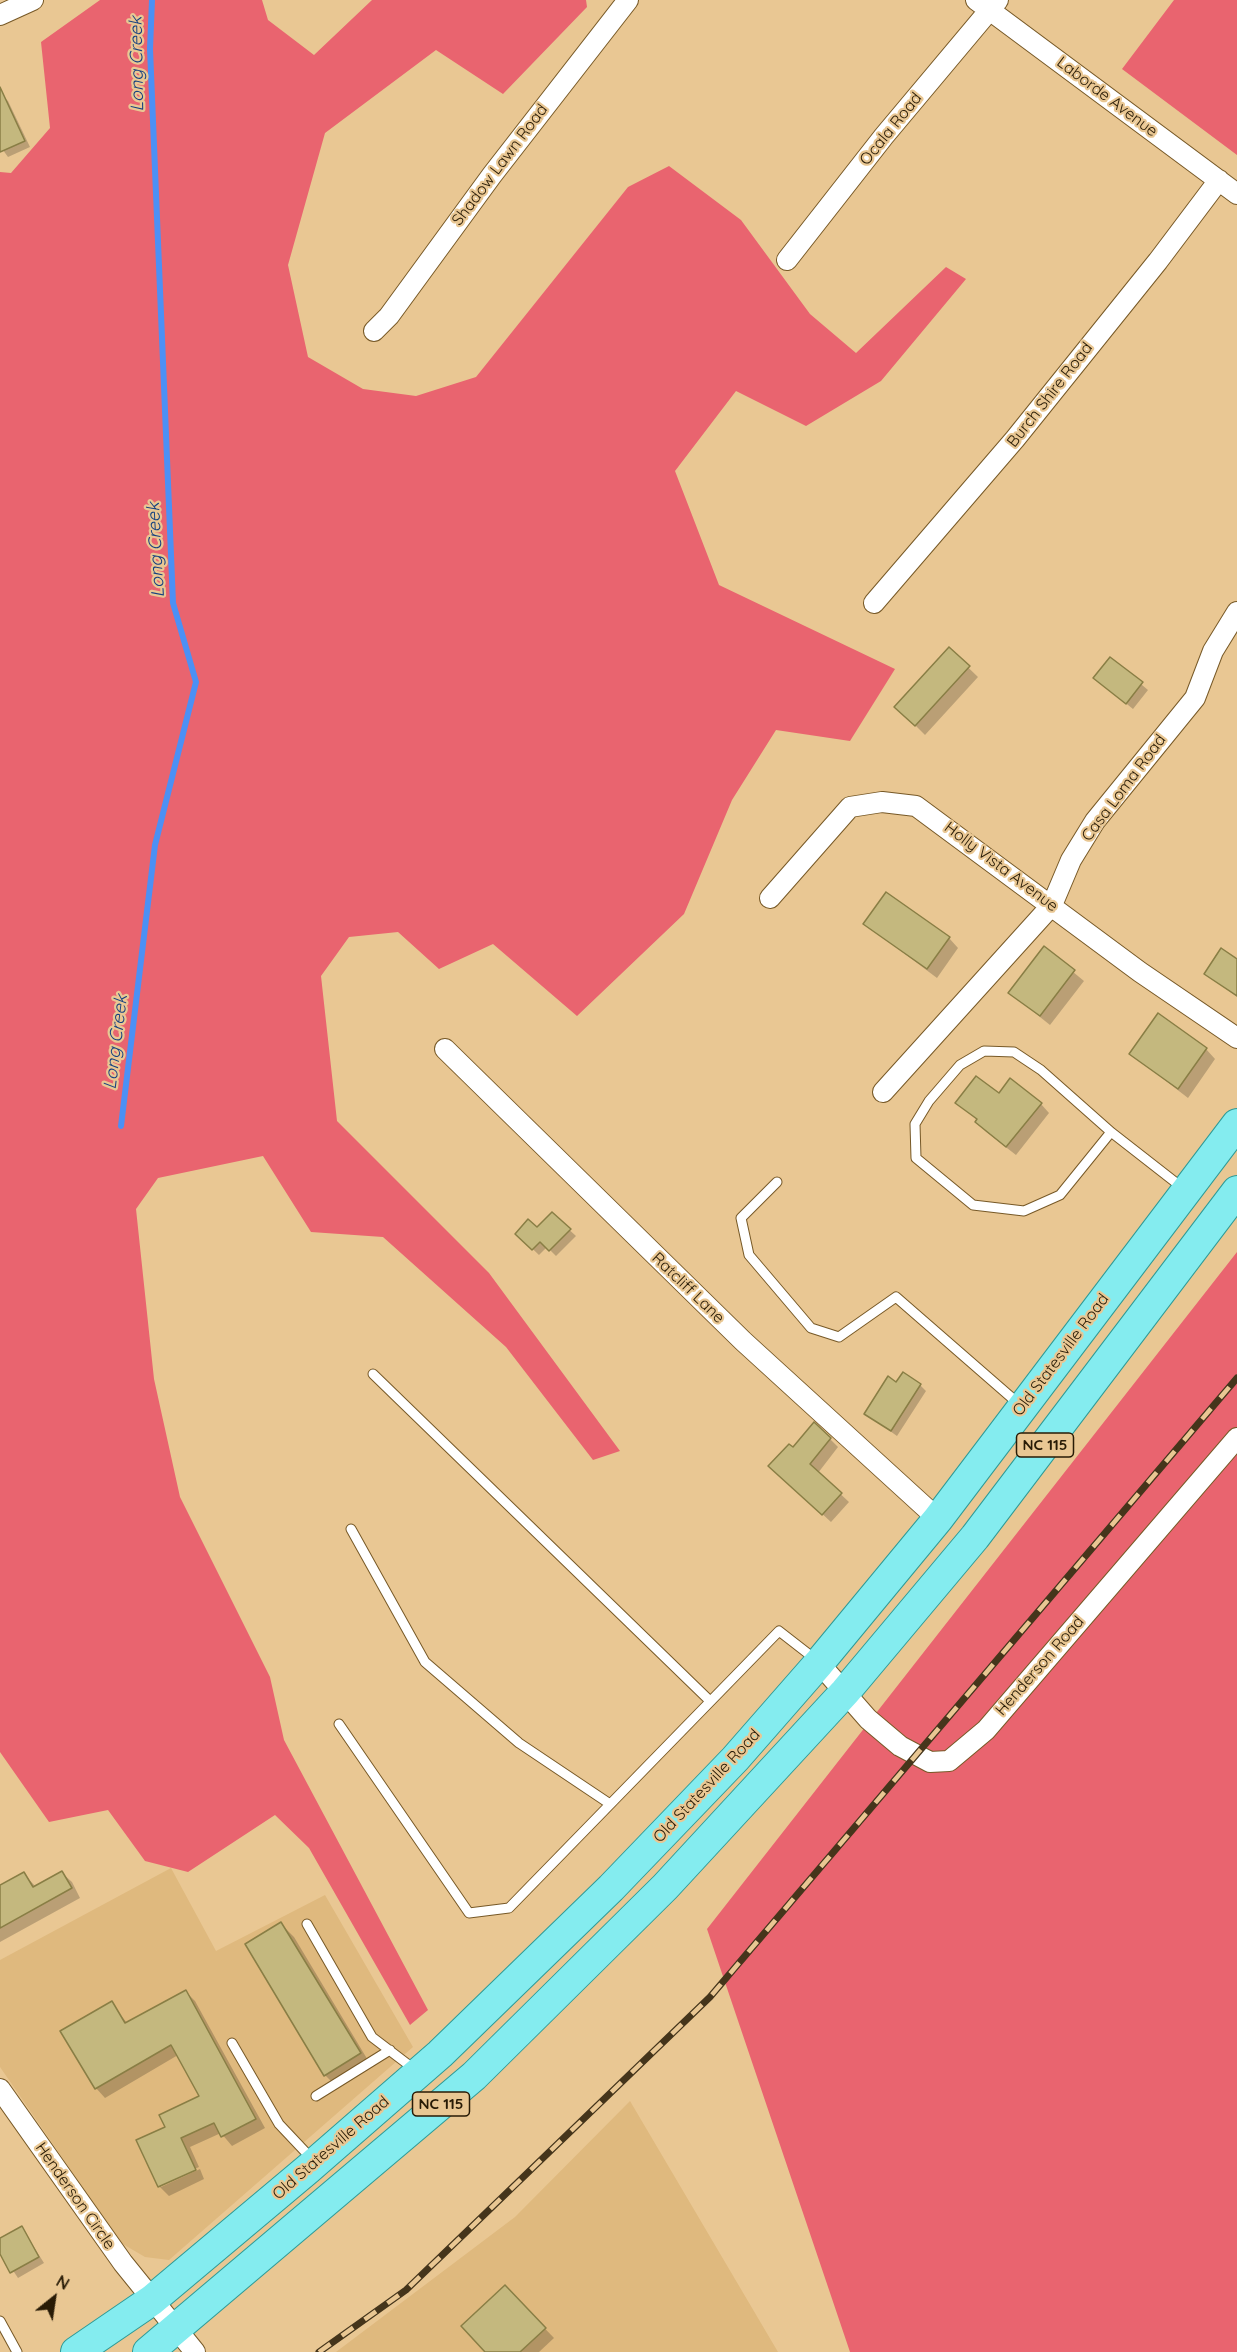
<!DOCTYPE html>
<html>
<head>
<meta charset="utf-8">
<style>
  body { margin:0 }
  #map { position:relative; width:1237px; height:2352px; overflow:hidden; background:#e9c793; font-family:Quicksand,sans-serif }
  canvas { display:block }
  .north { position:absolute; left:24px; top:2268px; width:60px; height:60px; -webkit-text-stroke:4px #e9c793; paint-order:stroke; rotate:30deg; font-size:16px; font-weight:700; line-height:24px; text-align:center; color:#281b06 }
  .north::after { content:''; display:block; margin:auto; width:21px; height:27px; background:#281b06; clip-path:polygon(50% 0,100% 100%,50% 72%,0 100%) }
</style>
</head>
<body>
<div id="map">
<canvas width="1237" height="2352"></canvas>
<div class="north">N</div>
</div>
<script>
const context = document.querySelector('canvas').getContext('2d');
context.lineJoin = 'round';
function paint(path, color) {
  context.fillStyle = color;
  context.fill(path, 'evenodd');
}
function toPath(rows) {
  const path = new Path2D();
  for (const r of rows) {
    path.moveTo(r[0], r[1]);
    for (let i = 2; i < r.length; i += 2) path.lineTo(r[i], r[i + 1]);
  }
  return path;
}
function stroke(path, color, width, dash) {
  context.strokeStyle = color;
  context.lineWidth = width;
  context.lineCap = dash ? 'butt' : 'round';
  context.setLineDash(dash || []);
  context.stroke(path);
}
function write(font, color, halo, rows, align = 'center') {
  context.font = font + ' Quicksand,sans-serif';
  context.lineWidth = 4.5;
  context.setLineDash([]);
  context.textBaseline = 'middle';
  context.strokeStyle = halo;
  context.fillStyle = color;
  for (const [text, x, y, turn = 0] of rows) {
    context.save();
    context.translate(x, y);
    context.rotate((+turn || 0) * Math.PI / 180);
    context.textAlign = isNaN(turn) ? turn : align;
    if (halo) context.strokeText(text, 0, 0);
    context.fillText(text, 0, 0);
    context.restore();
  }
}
paint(toPath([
  [171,1868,216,1951,325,1895,413,2047,169,2260,145,2257,121,2243,0,2067,0,1960],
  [630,2101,778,2352,336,2352,515,2217]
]), '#dfb97e');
paint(toPath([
  [100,0,262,0,268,20,314,55,372,0,586,0,587,7,503,94,436,50,325,133,288,265,308,357,363,389,416,396,476,377,628,187,669,166,741,220,810,314,856,353,946,267,966,279,881,381,806,426,736,391,675,471,719,585,895,669,850,741,776,730,732,800,684,914,577,1016,493,944,439,969,398,932,349,937,321,976,337,1121,489,1273,620,1451,593,1460,506,1347,383,1237,311,1232,263,1156,158,1178,136,1209,154,1379,180,1497,270,1677,284,1740,428,2010,410,2025,309,1848,275,1815,188,1872,145,1861,108,1810,49,1822,0,1752,0,172,11,173,50,128,41,42],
  [1174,0,1237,0,1237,155,1122,69],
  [1237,1252,1237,2352,850,2352,707,1929]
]), '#e9646f');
paint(toPath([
  [2,95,8,101,30,147,8,157,0,146,0,96],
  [949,649,978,677,925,735,906,716],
  [1111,659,1148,690,1133,709,1102,684],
  [865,924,949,938,958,948,937,978],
  [1044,948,1084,981,1050,1025,1010,993],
  [1237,960,1237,997,1206,974],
  [1206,1049,1215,1059,1188,1098,1131,1054],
  [999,1095,1041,1104,1049,1113,1016,1155,985,1131,978,1121,957,1103],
  [552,1214,576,1236,556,1256,547,1247,539,1255,517,1234,537,1230],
  [897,1384,920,1385,926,1391,897,1436,866,1414],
  [830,1439,838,1447,818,1473,849,1502,831,1522,779,1474,793,1450],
  [62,1873,72,1882,80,1898,0,1942,0,1887,24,1874,36,1887],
  [281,1924,294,1937,372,2067,338,2088,325,2075],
  [186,1992,195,2001,265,2128,232,2146,221,2133,190,2147,199,2167,161,2184,161,2187,200,2169,204,2179,169,2196,159,2186,167,2128,201,2097,178,2055,105,2098,96,2088,111,2003,127,2023],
  [22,2228,44,2263,18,2278,0,2251,0,2240],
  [505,2287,554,2338,539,2352,487,2352]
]), '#0003');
stroke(toPath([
  [121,1126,155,845,196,682,173,603,150,49,152,0]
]), '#4c90f5', 6);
const building = toPath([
  [0,87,25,141,0,152,0,87],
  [949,647,970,666,915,726,894,707,949,647],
  [1110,657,1143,682,1126,704,1093,678,1110,657],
  [886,892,950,937,927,969,863,924,886,892],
  [1044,946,1075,970,1040,1016,1008,993,1044,946],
  [1221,948,1237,959,1237,996,1204,974,1221,948],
  [1158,1013,1207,1048,1178,1089,1129,1054,1158,1013],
  [976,1076,999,1093,1010,1078,1042,1103,1006,1147,975,1122,977,1119,955,1103,976,1076],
  [552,1212,571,1229,549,1251,540,1242,532,1250,515,1234,528,1219,537,1227,552,1212],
  [903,1372,921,1384,891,1431,864,1414,888,1376,896,1382,903,1372],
  [814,1422,831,1438,810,1464,842,1493,822,1515,768,1466,789,1444,793,1447,814,1422],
  [62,1871,72,1888,0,1928,0,1885,24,1872,33,1887,62,1871],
  [281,1922,361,2053,324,2076,245,1944,281,1922],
  [186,1990,256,2119,221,2137,214,2123,181,2138,196,2170,158,2187,136,2140,165,2127,159,2115,199,2096,171,2045,95,2089,60,2031,112,2001,125,2023,186,1990],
  [22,2226,39,2257,10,2273,0,2254,0,2238,22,2226],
  [505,2285,546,2328,520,2352,485,2352,461,2326,505,2285]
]);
paint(building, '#c4b87e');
stroke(building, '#897e45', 1.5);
const service = toPath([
  [1111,1132,1060,1195,1024,1211,973,1205,916,1158,915,1124,929,1101,960,1065,984,1051,1014,1052,1041,1070,1111,1132,1184,1189],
  [777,1182,741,1218,749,1255,811,1328,839,1337,896,1297,1020,1405],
  [373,1374,710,1701],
  [351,1529,425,1662,519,1743,610,1804],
  [339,1724,469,1913,509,1908,779,1631,815,1659],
  [307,1924,372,2037,414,2069],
  [232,2043,279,2124,312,2159],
  [316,2096,390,2050],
  [0,2321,17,2352]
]);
const minor = toPath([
  [976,0,1237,194],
  [0,15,33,0],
  [787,260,884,136,998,0],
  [374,331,389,316,492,175,628,0],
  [874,603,1015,439,1158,261,1219,180],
  [770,898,850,807,882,802,916,806,1140,972,1237,1038],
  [445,1049,743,1341,938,1519],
  [883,1092,1052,905,1071,860,1095,821,1195,698,1213,651,1237,612],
  [819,1663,868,1719,900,1746,930,1762,949,1761,986,1730,1237,1438],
  [0,2089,123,2263,195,2352]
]);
const primary = toPath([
  [76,2352,152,2300,308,2169,440,2054,611,1888,735,1759,819,1663,938,1519,1237,1124],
  [148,2352,474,2076,665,1887,845,1692,975,1537,1237,1191]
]);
stroke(service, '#775927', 11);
stroke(minor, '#775927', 22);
stroke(primary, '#2e9a96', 32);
stroke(service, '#fff', 9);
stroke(minor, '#fff', 20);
stroke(primary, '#84ecef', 30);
const rail = toPath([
  [319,2352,406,2290,710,1997,1237,1378]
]);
stroke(rail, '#45351b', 7);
stroke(rail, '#e9c793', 4.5, [14]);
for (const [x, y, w] of [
  [1045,1445,57],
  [441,2104,57]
]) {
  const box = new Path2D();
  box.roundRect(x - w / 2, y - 12, w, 24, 4.5);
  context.fillStyle = '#e9c793';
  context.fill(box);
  stroke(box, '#281b06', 1.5);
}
write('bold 15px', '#281b06', null, [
  ["NC 115",1045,1445],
  ["NC 115",441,2104]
]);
write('16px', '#281b06', '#e9c793', [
  ["Laborde Avenue",1107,97,37],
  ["Ocala Road",891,129,-51],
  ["Shadow Lawn Road",500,165,-53],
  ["Burch Shire Road",1050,395,-52],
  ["Casa Loma Road",1124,788,-53],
  ["Holly Vista Avenue",1001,867,37],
  ["Ratcliff Lane",688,1288,44],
  ["Old Statesville Road",1061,1355,-53],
  ["Henderson Road",1040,1666,-49],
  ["Old Statesville Road",707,1786,-47],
  ["Old Statesville Road",331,2148,-41],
  ["Henderson Circle",75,2196,55]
]);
write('italic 18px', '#154180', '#e9c793', [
  ["Long Creek",137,64,-91],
  ["Long Creek",156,550,-93],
  ["Long Creek",116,1042,-83]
]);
</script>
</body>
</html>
